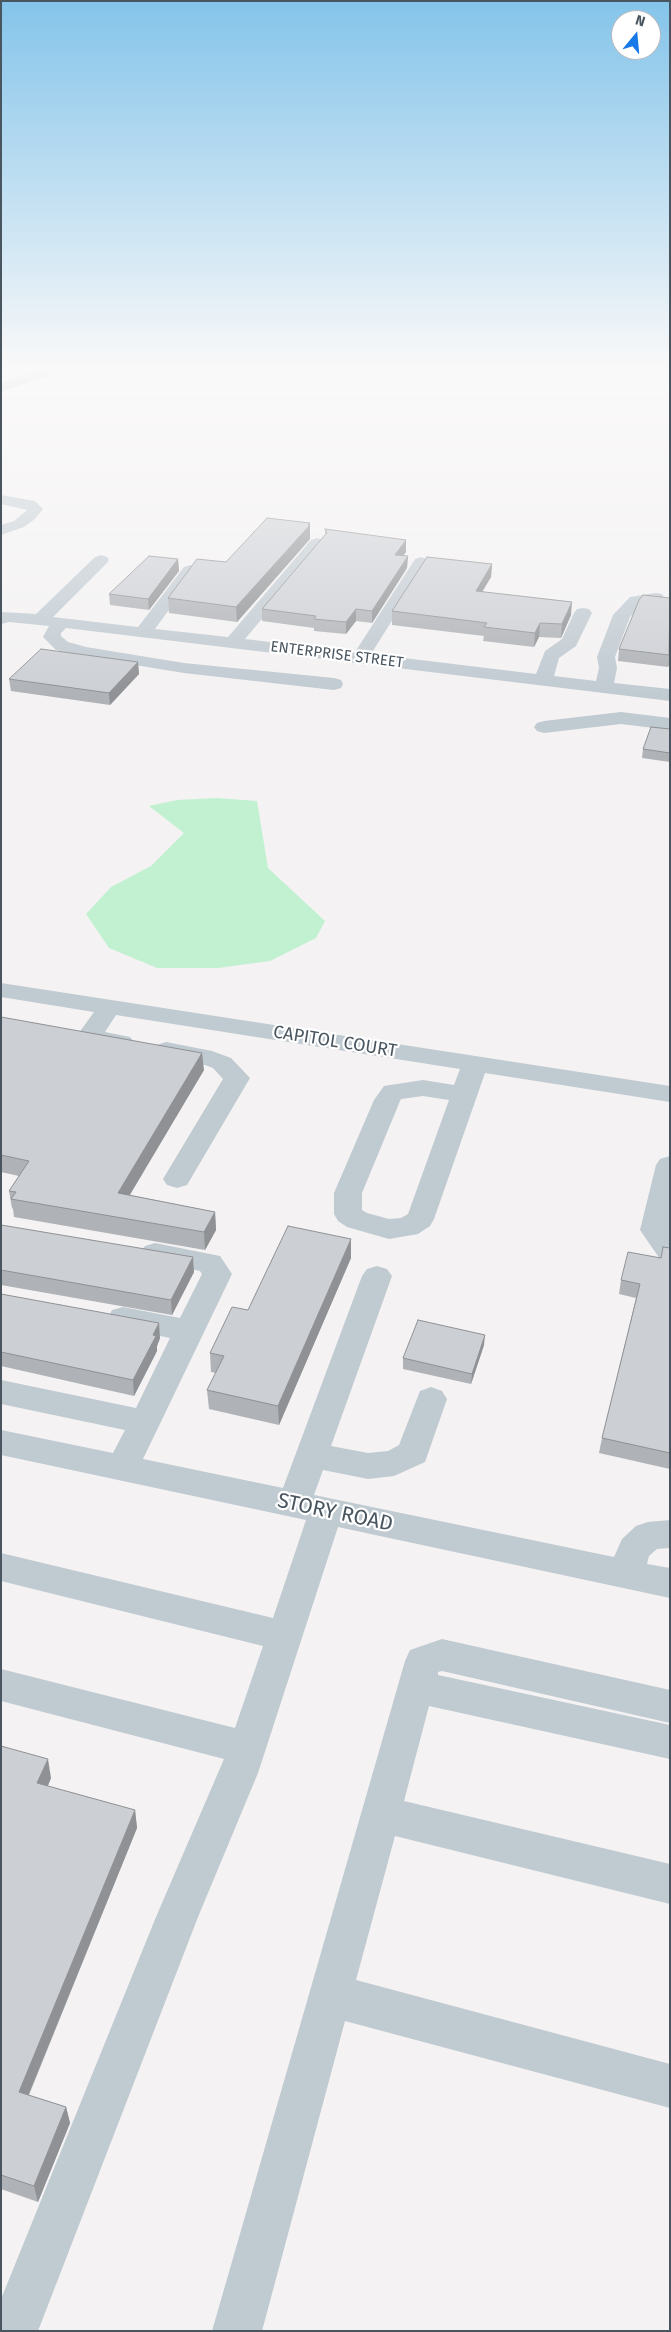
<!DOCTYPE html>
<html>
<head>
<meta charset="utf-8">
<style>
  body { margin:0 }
  #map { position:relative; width:671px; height:2332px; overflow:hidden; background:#f4f2f2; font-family:"Fira Sans",sans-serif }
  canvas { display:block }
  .frame { position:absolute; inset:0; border:2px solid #495660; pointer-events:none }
  .north { position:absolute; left:611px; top:10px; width:50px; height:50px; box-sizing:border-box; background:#fff; border:1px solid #b6bbbf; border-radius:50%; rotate:17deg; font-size:14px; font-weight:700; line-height:20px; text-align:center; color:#495660 }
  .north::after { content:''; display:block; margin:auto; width:18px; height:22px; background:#187ae8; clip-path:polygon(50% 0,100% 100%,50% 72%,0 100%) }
</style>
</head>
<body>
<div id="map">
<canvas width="671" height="2332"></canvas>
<div class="frame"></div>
<div class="north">N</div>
</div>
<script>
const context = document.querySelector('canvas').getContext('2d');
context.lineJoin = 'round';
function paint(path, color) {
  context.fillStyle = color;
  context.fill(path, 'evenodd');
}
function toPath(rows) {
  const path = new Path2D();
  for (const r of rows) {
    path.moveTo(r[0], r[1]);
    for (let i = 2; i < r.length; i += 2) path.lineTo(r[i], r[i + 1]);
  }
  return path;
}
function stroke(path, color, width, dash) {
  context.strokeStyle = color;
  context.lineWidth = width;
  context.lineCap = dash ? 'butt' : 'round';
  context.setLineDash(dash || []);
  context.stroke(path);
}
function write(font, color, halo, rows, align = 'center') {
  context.font = font + ' "Fira Sans",sans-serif';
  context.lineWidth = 4.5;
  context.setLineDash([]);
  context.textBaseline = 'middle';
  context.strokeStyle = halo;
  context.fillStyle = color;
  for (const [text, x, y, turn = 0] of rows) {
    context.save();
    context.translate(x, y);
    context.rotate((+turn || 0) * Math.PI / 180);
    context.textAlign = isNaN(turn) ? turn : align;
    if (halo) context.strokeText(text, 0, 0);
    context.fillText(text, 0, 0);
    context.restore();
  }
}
paint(toPath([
  [217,798,257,801,268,868,325,921,316,938,270,961,218,968,157,968,109,948,86,914,111,887,151,866,184,833,149,806,177,800]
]), '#c2f1d2');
const highway = toPath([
  [37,371,55,371,53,374,1,391,1,383,37,371]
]);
stroke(highway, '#7591ad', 1);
paint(toPath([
  [642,371,670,371,670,377,648,375,642,371],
  [1,495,35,501,43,509,35,519,24,527,1,535,1,525,14,521,27,510,1,504,1,495],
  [317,538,323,540,325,543,323,546,245,639,355,652,415,559,421,557,427,559,429,562,371,654,536,674,545,651,562,639,574,613,577,609,583,608,589,609,592,613,576,646,559,658,554,676,596,681,599,668,597,657,613,615,630,597,656,593,662,594,664,598,662,602,641,605,630,617,615,657,617,668,614,683,670,689,670,701,66,628,61,633,61,636,68,642,86,647,184,663,334,678,341,680,343,684,341,688,334,690,184,673,86,657,56,650,43,637,49,626,9,622,1,624,1,612,36,614,95,557,101,555,107,557,109,560,107,563,53,617,138,627,184,567,190,565,196,567,198,570,155,629,228,637,311,540,317,538],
  [621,712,670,718,670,730,621,724,544,733,537,731,534,727,537,723,544,721,621,712],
  [1,983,670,1086,670,1102,485,1073,434,1219,430,1226,418,1234,389,1239,347,1227,338,1221,334,1214,334,1193,374,1100,384,1086,423,1080,454,1085,460,1069,116,1015,105,1032,130,1037,134,1042,130,1047,121,1050,89,1045,80,1042,76,1037,94,1012,1,997,1,983],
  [423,1096,449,1100,408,1214,401,1218,389,1219,367,1213,362,1210,362,1193,400,1101,401,1099,423,1096],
  [166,1042,212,1051,231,1058,250,1078,187,1185,177,1188,167,1185,163,1179,223,1079,213,1068,205,1065,157,1055,153,1050,157,1045,166,1042],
  [670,1156,669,1229,670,1262,660,1259,640,1230,656,1165,660,1159,670,1156],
  [155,1243,220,1256,232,1274,143,1459,283,1488,362,1276,367,1269,377,1266,387,1269,392,1276,331,1446,368,1453,388,1451,399,1445,420,1391,431,1387,442,1391,447,1399,425,1462,394,1476,368,1479,323,1470,314,1495,614,1557,622,1539,636,1526,648,1522,670,1520,670,1548,657,1549,649,1556,647,1564,670,1568,670,1598,338,1527,258,1773,198,1917,38,2331,1,2331,1,2299,156,1917,224,1759,1,1701,1,1669,235,1728,263,1646,1,1581,1,1553,273,1618,306,1520,1,1455,1,1430,113,1453,125,1430,1,1404,1,1380,136,1408,170,1338,112,1326,108,1318,112,1310,123,1307,180,1318,202,1274,200,1271,145,1260,140,1253,145,1246,155,1243],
  [442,1639,670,1690,670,1723,442,1671,438,1672,438,1675,670,1725,670,1759,429,1706,404,1801,670,1864,670,1904,395,1836,356,1980,670,2064,670,2108,345,2021,262,2331,212,2331,405,1661,410,1650,442,1639]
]), '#c0cad1');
paint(highway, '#8aa6c1');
paint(toPath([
  [310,523,310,539,237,622,169,613,168,598,226,562],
  [325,529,406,552,403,556,408,556,407,568,372,623,356,621,346,634,314,631,314,628,262,621,262,609,325,535],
  [178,559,179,571,149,610,110,605,109,594],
  [492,564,491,577,482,591,571,615,561,638,539,637,534,647,483,641,484,636,392,625,392,611],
  [670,598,670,662,668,667,618,661,619,649],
  [138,662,139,674,110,705,11,691,9,679],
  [670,729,670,762,642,758,643,749],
  [1,1017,204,1070,130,1195,215,1212,216,1230,205,1250,14,1217,13,1209,12,1208,9,1191,19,1176,1,1172],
  [1,1225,194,1272,172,1315,1,1285],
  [351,1239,351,1258,279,1425,209,1409,207,1390,216,1373,211,1372,210,1353,248,1310],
  [670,1248,670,1469,599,1453,602,1438,636,1298,619,1294,621,1280,661,1258],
  [1,1294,160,1338,157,1346,157,1351,134,1396,1,1366],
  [484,1345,471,1384,403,1369,403,1358],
  [1,1746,51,1778,48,1786,135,1810,137,1828,29,2095,66,2107,70,2123,38,2202,1,2189]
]), '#afb2b6');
paint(toPath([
  [310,523,310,539,237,622,236,607],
  [406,540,406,552,395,566,395,555],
  [408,556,407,568,372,623,372,611],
  [178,559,179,571,149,610,148,599],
  [492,564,491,577,475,604,476,591],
  [572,602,571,615,561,638,562,624],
  [356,609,356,621,346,634,346,622],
  [540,623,539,637,534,647,535,633],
  [670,654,670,662,668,667],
  [138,662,139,674,110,705,109,693],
  [202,1053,204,1070,120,1211,118,1193],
  [215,1212,216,1230,205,1250,204,1232],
  [351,1239,351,1258,279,1425,278,1406],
  [193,1257,194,1272,172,1315,171,1300],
  [159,1323,160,1338,157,1346,157,1351,134,1396,133,1380,153,1335],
  [485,1335,484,1345,471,1384,472,1374],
  [48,1759,51,1778,41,1801,37,1783],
  [135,1810,137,1828,23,2108,19,2092],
  [66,2107,70,2123,38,2202,34,2186]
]), '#8f9194');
const building = toPath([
  [267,518,310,523,308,525,310,525,236,607,168,598,197,559,226,562,267,518],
  [325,529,406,540,395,555,408,556,372,611,356,609,346,622,314,619,316,616,262,609,324,536,327,533,325,529],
  [149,556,178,559,148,599,109,594,149,556],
  [427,557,492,564,476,591,572,602,562,624,540,623,535,633,484,627,487,623,392,611,427,557],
  [643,595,670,598,669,655,619,649,639,600,643,595],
  [41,649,138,662,109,693,9,679,41,649],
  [651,727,670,729,670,753,643,749,651,727],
  [1,1017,202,1053,118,1193,215,1212,204,1232,11,1199,16,1192,9,1191,29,1161,1,1155,1,1017],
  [1,1225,193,1257,171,1300,1,1270,1,1225],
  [288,1226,351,1239,278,1406,207,1390,224,1356,210,1353,232,1307,248,1310,288,1226],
  [663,1247,670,1248,670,1453,602,1438,640,1284,621,1280,628,1252,661,1258,663,1247],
  [1,1294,159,1323,153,1335,156,1336,133,1380,1,1352,1,1294],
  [418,1320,485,1335,472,1374,403,1358,418,1320],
  [1,1746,48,1759,37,1783,135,1810,19,2092,66,2107,34,2186,1,2175,1,1746]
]);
paint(building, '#cccfd4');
stroke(building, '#8f9194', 1);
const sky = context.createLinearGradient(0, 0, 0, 697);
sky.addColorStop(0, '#84c4ea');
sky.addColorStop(0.53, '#faf9f9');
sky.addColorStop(1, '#faf9f900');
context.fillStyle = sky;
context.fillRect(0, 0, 671, 697);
write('15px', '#495660', '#fff', [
  ["ENTERPRISE STREET",337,655,7]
]);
write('18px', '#495660', '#fff', [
  ["CAPITOL COURT",335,1042,9]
]);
write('21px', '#495660', '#fff', [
  ["STORY ROAD",335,1513,12]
]);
</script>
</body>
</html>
